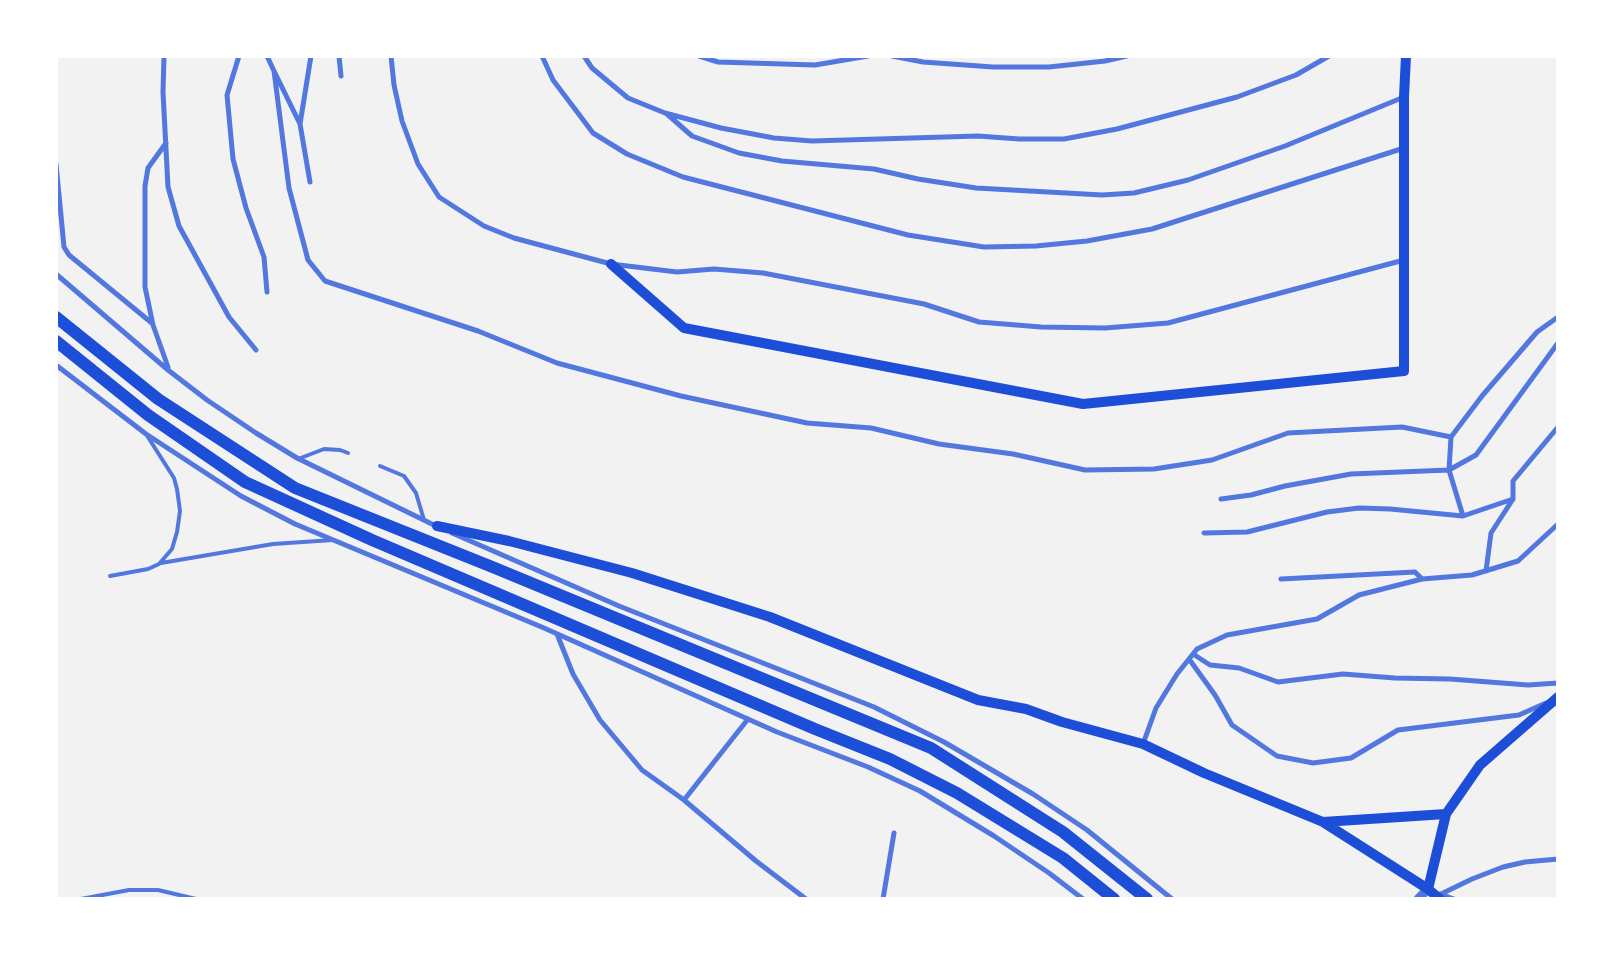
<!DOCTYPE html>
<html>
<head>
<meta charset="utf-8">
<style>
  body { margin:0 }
  #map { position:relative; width:1614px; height:955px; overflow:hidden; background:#f2f2f2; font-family:"PT Serif",serif }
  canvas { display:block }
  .frame { position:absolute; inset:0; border:58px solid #fff; pointer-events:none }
</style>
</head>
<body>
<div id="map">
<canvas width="1614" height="955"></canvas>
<div class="frame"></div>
</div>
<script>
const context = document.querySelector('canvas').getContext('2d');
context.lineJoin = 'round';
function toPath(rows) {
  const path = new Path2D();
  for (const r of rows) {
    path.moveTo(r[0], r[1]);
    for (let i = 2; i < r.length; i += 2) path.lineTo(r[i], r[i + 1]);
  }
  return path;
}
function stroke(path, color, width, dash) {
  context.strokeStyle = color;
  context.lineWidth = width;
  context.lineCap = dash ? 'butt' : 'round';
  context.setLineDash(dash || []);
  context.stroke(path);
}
stroke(toPath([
  [298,459,324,449,340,450,348,453],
  [380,466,404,476,416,493,424,520],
  [161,563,273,544,333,540],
  [110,576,148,569,159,564,172,549,177,532,180,511,177,489,174,478,146,434],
  [81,899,129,890,158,890,196,899]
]), '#5277de', 4);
stroke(toPath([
  [164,56,163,92,168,187,179,226,229,317,256,350],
  [239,56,227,95,233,159,246,208,264,257,267,292],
  [267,56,274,71],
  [311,56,300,124,274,71,289,188,308,260,325,281,478,331,557,363,681,396,807,423,871,428,939,444,1013,454,1085,470,1154,469,1212,460,1288,433,1402,427,1451,437,1449,470,1463,516,1513,499],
  [339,56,341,76],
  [391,56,394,85,402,121,418,164,439,197,484,226,514,238,611,264,677,272,714,269,763,273,924,304,979,322,1041,327,1105,328,1168,323,1404,260],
  [542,56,553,80,593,133,627,154,683,177,908,235,984,247,1036,246,1087,241,1152,229,1404,148],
  [584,56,592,68,628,98,665,113,721,128,774,138,812,141,978,136,1019,139,1064,139,1117,129,1237,97,1296,75,1329,56],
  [699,56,718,62,815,65,868,56],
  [892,56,923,62,993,67,1049,67,1105,61,1127,56],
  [667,114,692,136,739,153,782,161,874,169,918,179,976,188,1102,195,1134,193,1188,180,1285,146,1404,97],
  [300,124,310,182],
  [166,143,148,168,145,186,145,287,153,325,168,367],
  [56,164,64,247,69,255,153,324],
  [56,274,168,370,207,400,256,433,297,458,438,527],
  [56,365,146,434,241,496,295,524,544,628,777,732,868,767,920,791,994,836,1049,873,1083,899],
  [1451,437,1482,396,1537,332,1558,317],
  [1221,499,1251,495,1285,486,1351,474,1449,470,1476,455,1558,343],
  [452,533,619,606,874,707,944,742,1033,794,1087,830,1172,899],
  [1204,533,1247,532,1327,512,1359,508,1390,509,1463,516],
  [1486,571,1491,533,1513,499,1513,481,1558,427],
  [1281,579,1415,572,1422,579],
  [557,634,573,674,600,720,642,770,684,800,756,861,806,899],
  [1193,654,1210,665,1239,668,1278,682,1343,674,1395,678,1450,679,1528,685,1558,683],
  [1189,659,1215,695,1232,725,1277,756,1313,763,1351,758,1398,730,1519,715,1546,703],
  [1143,744,1156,708,1177,674,1197,649,1227,635,1317,619,1359,595,1422,579,1472,575,1518,561,1558,524],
  [684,800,748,719],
  [1440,894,1454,899],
  [1441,894,1472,879,1503,867,1525,862,1558,859],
  [883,899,894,833]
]), '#5277de', 5);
stroke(toPath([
  [1418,899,1428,889]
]), '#5277de', 9);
stroke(toPath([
  [611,264,684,328,1083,404,1404,371,1404,97,1406,56],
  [437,526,509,541,632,573,770,617,978,700,1026,709,1062,722,1143,744,1204,773,1323,822,1428,889,1440,899],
  [1323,822,1446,814],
  [1428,889,1446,814,1480,765,1558,697]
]), '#1d4ed8', 10);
stroke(toPath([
  [56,317,158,399,295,488,490,566,931,748,1063,832,1147,899],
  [56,341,148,415,245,482,372,540,815,729,890,759,957,793,1063,858,1114,899]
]), '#1d4ed8', 12);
</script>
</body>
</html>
